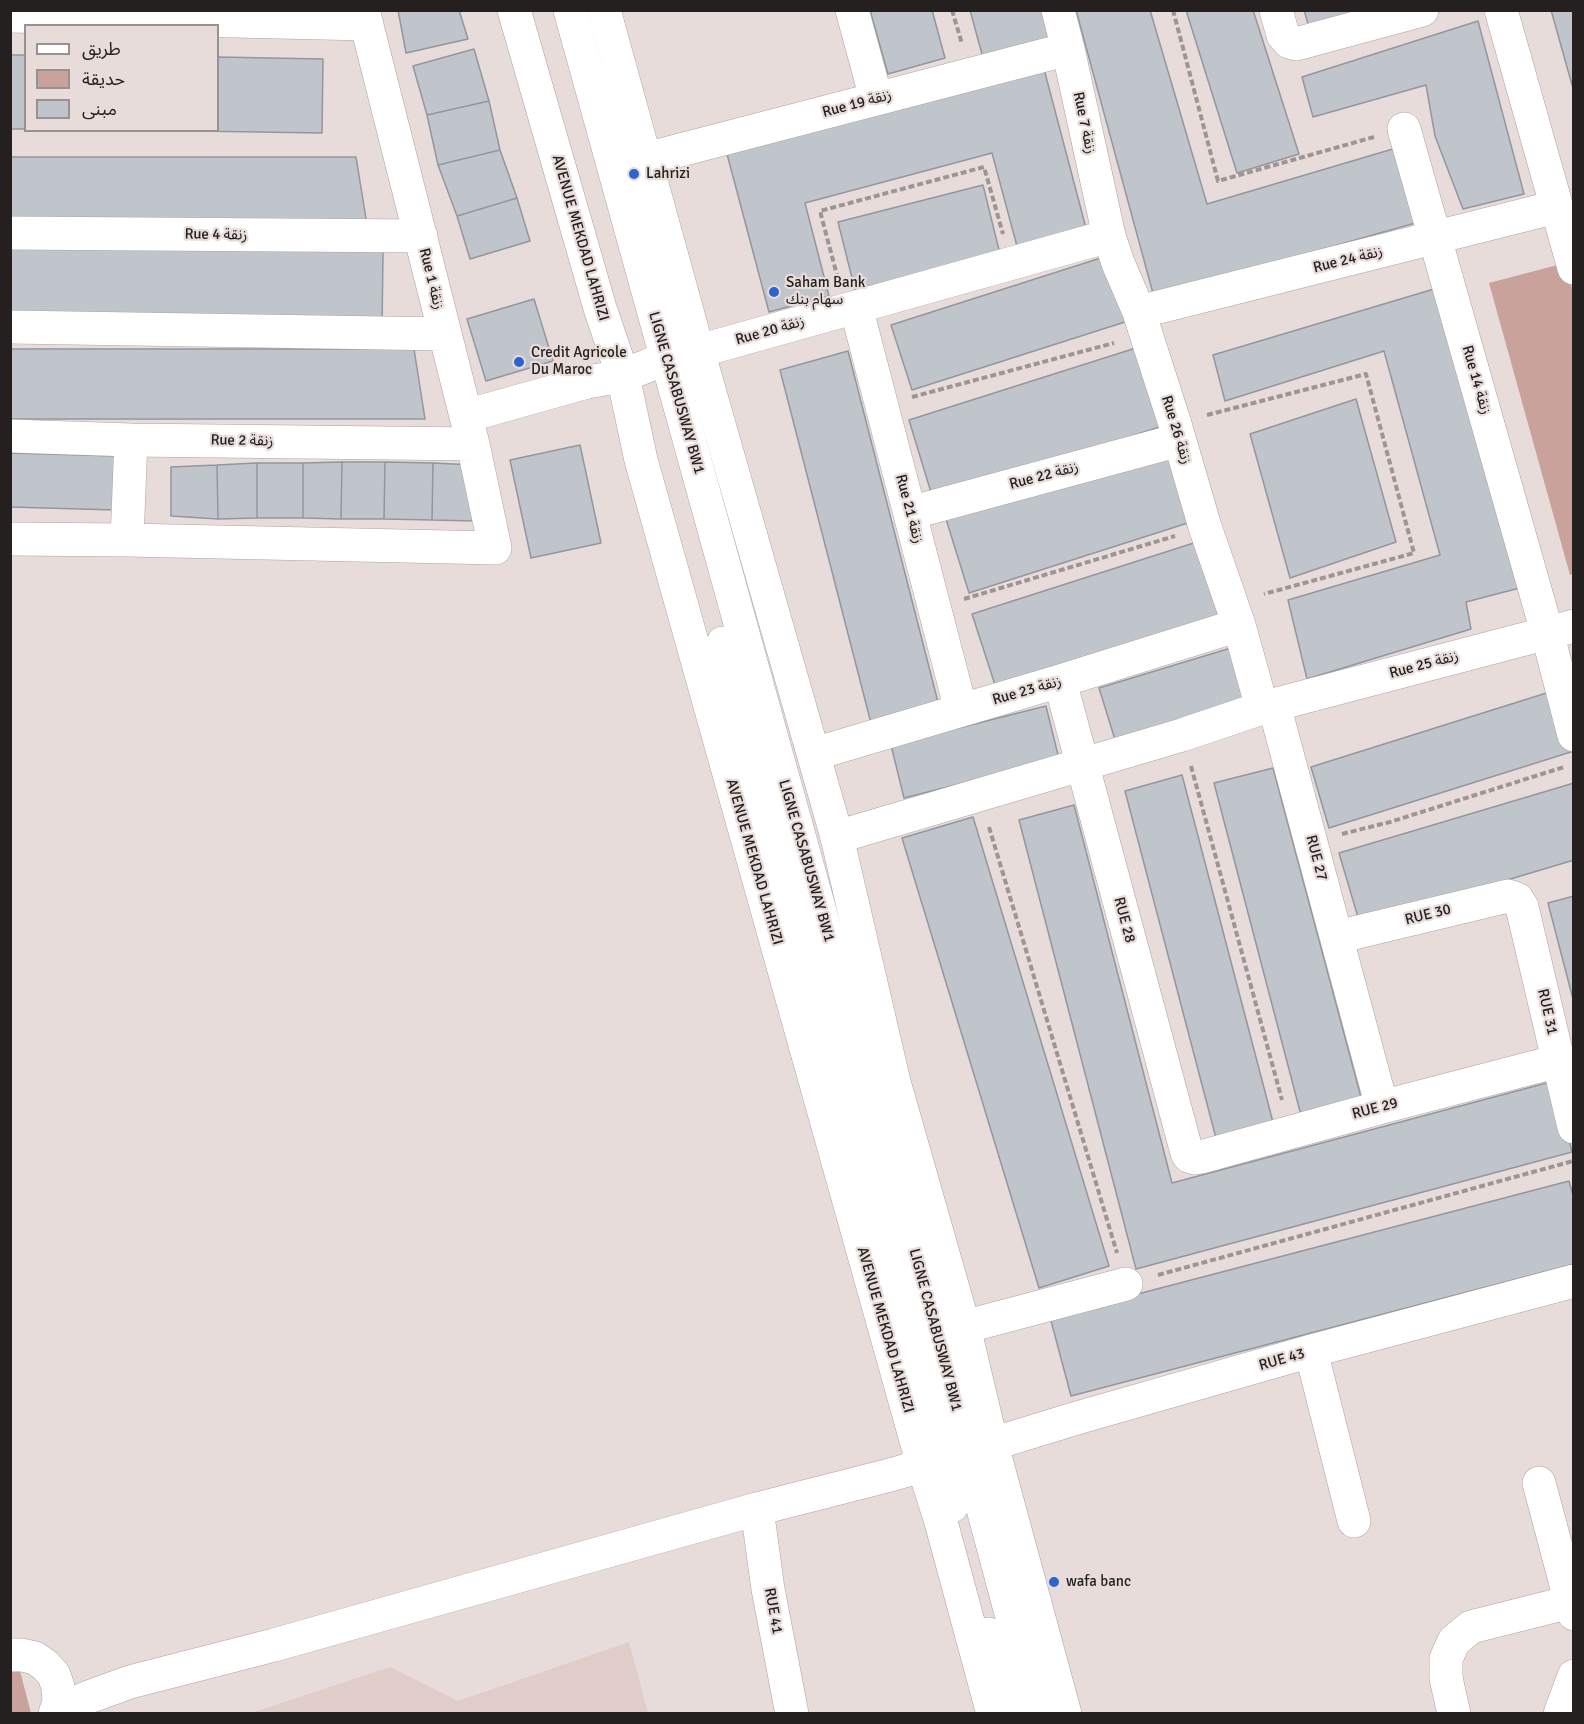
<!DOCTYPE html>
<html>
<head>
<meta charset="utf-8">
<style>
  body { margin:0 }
  #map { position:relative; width:1584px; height:1724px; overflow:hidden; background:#e7dcda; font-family:Signika,"Noto Sans Arabic",sans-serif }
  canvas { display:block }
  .frame { position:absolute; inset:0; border:12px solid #23201f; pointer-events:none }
  .legend { position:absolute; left:24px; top:24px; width:195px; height:108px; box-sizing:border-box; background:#e7dcda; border:2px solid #99918f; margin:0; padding:8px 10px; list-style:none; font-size:18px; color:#23201f }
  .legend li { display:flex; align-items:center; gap:12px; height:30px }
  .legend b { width:30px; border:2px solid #99918f }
</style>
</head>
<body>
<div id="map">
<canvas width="1584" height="1724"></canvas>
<div class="frame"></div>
<ul class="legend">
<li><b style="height:8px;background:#fff"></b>طريق</li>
<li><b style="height:16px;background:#c8a29b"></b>حديقة</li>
<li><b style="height:16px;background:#c0c5cc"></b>مبنى</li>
</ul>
</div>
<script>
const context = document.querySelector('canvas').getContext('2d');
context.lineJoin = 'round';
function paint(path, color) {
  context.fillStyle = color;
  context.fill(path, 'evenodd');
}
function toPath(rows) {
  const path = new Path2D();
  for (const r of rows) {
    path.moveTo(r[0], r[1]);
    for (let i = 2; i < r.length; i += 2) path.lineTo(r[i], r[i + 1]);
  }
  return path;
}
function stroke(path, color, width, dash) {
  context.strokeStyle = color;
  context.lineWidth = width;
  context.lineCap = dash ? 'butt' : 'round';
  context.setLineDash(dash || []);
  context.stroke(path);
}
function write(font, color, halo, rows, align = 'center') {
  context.font = font + ' Signika,"Noto Sans Arabic",sans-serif';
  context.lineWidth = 4.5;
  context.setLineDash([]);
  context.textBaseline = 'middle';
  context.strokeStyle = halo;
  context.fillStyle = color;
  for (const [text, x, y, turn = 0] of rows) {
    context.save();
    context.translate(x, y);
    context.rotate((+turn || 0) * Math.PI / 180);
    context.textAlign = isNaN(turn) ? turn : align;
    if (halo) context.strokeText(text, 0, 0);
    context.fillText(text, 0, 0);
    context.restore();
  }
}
paint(toPath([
  [629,1642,648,1713,251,1713,390,1667,458,1701]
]), '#e0cdca');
paint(toPath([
  [1565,263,1574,295,1573,574,1570,575,1489,283],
  [11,1637,31,1713,11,1713]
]), '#c8a29b');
const building = toPath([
  [398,10,459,10,468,39,406,53,398,10],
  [870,10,932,10,945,58,888,74,870,10],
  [970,10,1046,10,1053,38,983,58,970,10],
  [1076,10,1150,10,1207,204,1403,146,1426,220,1154,297,1076,10],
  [1186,10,1253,10,1299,154,1237,173,1186,10],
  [1304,10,1364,10,1312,38,1304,10],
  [1551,10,1574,10,1574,92,1551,10],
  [1478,21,1524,194,1463,209,1435,136,1426,85,1313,117,1302,77,1478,21],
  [474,49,489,101,427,115,413,66,474,49],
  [10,55,26,55,26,129,10,129,10,55],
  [218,57,323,59,322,133,131,130,218,130,218,57],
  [1044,69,1087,232,1018,250,992,153,805,203,829,296,769,312,727,154,1044,69],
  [489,101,500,150,438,165,427,115,489,101],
  [500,150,517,198,457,216,438,165,500,150],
  [10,157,356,157,367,225,10,225,10,157],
  [983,185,1000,254,855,290,838,222,983,185],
  [517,198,530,241,470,259,457,216,517,198],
  [10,246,383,251,382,331,10,327,10,246],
  [1107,256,1128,321,912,390,891,325,1107,256],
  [1444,286,1531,585,1466,602,1471,629,1307,679,1288,600,1440,555,1384,351,1225,401,1213,355,1444,286],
  [534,299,553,361,486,381,467,319,534,299],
  [1139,347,1163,426,933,499,909,420,1139,347],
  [10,349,414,349,425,419,10,419,10,349],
  [848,351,939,706,871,723,780,370,848,351],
  [1356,399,1396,542,1290,578,1250,434,1356,399],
  [580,445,601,543,531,558,510,460,580,445],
  [1171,447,1194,521,969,593,946,519,1171,447],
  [10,453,116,456,115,510,10,507,10,453],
  [342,462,341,519,303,518,303,463,342,462],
  [342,462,385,462,384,519,341,519,342,462],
  [385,462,433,463,432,520,384,519,385,462],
  [257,463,303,463,303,518,257,518,257,463],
  [257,463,257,518,218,519,217,465,257,463],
  [433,463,475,465,476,521,432,520,433,463],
  [217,465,218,519,171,516,171,467,217,465],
  [1200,541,1225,619,997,691,972,614,1200,541],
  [1234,647,1252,705,1117,746,1099,688,1234,647],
  [1556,690,1574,751,1329,828,1311,767,1556,690],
  [1046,706,1059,759,904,798,891,745,1046,706],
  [1273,768,1362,1101,1302,1119,1214,783,1273,768],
  [1182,775,1274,1126,1217,1142,1125,791,1182,775],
  [1574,783,1574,860,1360,924,1339,853,1574,783],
  [1074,805,1172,1183,1554,1081,1572,1152,1136,1269,1019,820,1074,805],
  [973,817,1109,1266,1039,1288,902,838,973,817],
  [1574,896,1574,1003,1548,903,1574,896],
  [1569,1181,1574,1199,1574,1264,1071,1396,1050,1317,1569,1181]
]);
paint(building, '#c0c5cc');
stroke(building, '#92969d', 1.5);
const minor = toPath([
  [570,10,902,1207,1038,1714],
  [852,10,876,98],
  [1058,10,1068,49,1109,236,1118,263,1139,312,1146,334,1175,424,1205,527,1239,625,1262,708,1574,626],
  [1276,10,1283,35,1289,42,1296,44,1422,10],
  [1501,10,1574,268],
  [10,16,367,24],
  [1404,129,1547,632,1574,735],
  [646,159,1068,49],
  [10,233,421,236],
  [856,307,961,710],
  [1139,312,1556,207],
  [10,327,445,334],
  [466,416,587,382,623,376,649,365,1109,236],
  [10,436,131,440,473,444],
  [910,513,1179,440],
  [10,539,127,540,131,440],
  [127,540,495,548,473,444,363,10],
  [723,643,878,1242,952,1506],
  [1060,681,1187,1153,1189,1156,1195,1158,1201,1157,1382,1107,1558,1061],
  [1274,705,1382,1107],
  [814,754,1060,681,1239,625],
  [837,837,1182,735,1262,708],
  [1337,937,1508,896,1517,899,1522,907,1574,1127],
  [964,1327,1126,1284],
  [1311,1351,1354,1521],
  [1539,1483,1574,1614],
  [757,1509,768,1589,792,1714],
  [988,1634,1011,1714],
  [10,1655,22,1655,35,1658,45,1665,54,1675,58,1687,59,1701,55,1714],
  [56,1713,86,1698,130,1682,274,1645,757,1509,894,1474,1077,1418,1311,1351,1574,1281],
  [1454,1714,1446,1678,1446,1659,1454,1641,1471,1627,1570,1602],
  [1560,1714,1574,1676]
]);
const major = toPath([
  [514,10,600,308,623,376,641,460,923,1465,941,1522,993,1714],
  [604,10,698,351,837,837,894,1082,964,1327,992,1445,1065,1714]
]);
stroke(minor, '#ada3a1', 34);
stroke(major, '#ada3a1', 34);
stroke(toPath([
  [952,10,962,44],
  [1173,10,1218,181,1374,137],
  [838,279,820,211,984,167,1003,234],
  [912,397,1114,343],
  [1207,415,1366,374,1414,553,1264,594],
  [964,599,1175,536],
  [1191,766,1282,1100],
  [989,827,1117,1253],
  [1342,834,1390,822,1564,767],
  [1158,1275,1573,1161]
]), '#9d9593', 4, [6, 3]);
stroke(minor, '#fff', 33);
stroke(major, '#fff', 33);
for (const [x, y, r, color] of [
  [634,174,6,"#2b63d1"],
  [774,292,6,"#2b63d1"],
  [519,362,6,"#2b63d1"],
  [1054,1582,6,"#2b63d1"]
]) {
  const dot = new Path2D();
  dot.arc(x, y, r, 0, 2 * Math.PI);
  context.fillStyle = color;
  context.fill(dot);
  stroke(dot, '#e7dcda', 2);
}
write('15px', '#23201f', '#e7dcda', [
  ["Rue 19 زنقة",857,104,-15],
  ["Rue 7 زنقة",1084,123,78],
  ["Rue 4 زنقة",216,235,1],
  ["AVENUE MEKDAD LAHRIZI",580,238,74],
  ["Rue 24 زنقة",1348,260,-14],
  ["Rue 1 زنقة",431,279,76],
  ["Rue 20 زنقة",770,331,-16],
  ["Rue 14 زنقة",1476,380,74],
  ["LIGNE CASABUSWAY BW1",676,393,74],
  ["Rue 26 زنقة",1176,430,73],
  ["Rue 2 زنقة",242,441,1],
  ["Rue 22 زنقة",1044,476,-15],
  ["Rue 21 زنقة",909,509,75],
  ["Rue 25 زنقة",1424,665,-15],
  ["Rue 23 زنقة",1027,691,-16],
  ["RUE 27",1316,858,75],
  ["LIGNE CASABUSWAY BW1",806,861,74],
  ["AVENUE MEKDAD LAHRIZI",754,862,74],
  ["RUE 30",1428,915,-14],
  ["RUE 28",1124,920,75],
  ["RUE 31",1547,1012,77],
  ["RUE 29",1375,1109,-15],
  ["AVENUE MEKDAD LAHRIZI",885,1330,74],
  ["LIGNE CASABUSWAY BW1",935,1330,75],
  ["RUE 43",1282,1360,-16],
  ["RUE 41",773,1611,80]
]);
write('15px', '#23201f', '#e7dcda', [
  ["Lahrizi",646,174],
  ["Saham Bank",786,283],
  ["سهام بنك",786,300],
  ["Credit Agricole",531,353],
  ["Du Maroc",531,370],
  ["wafa banc",1066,1582]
], 'left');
</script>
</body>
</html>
